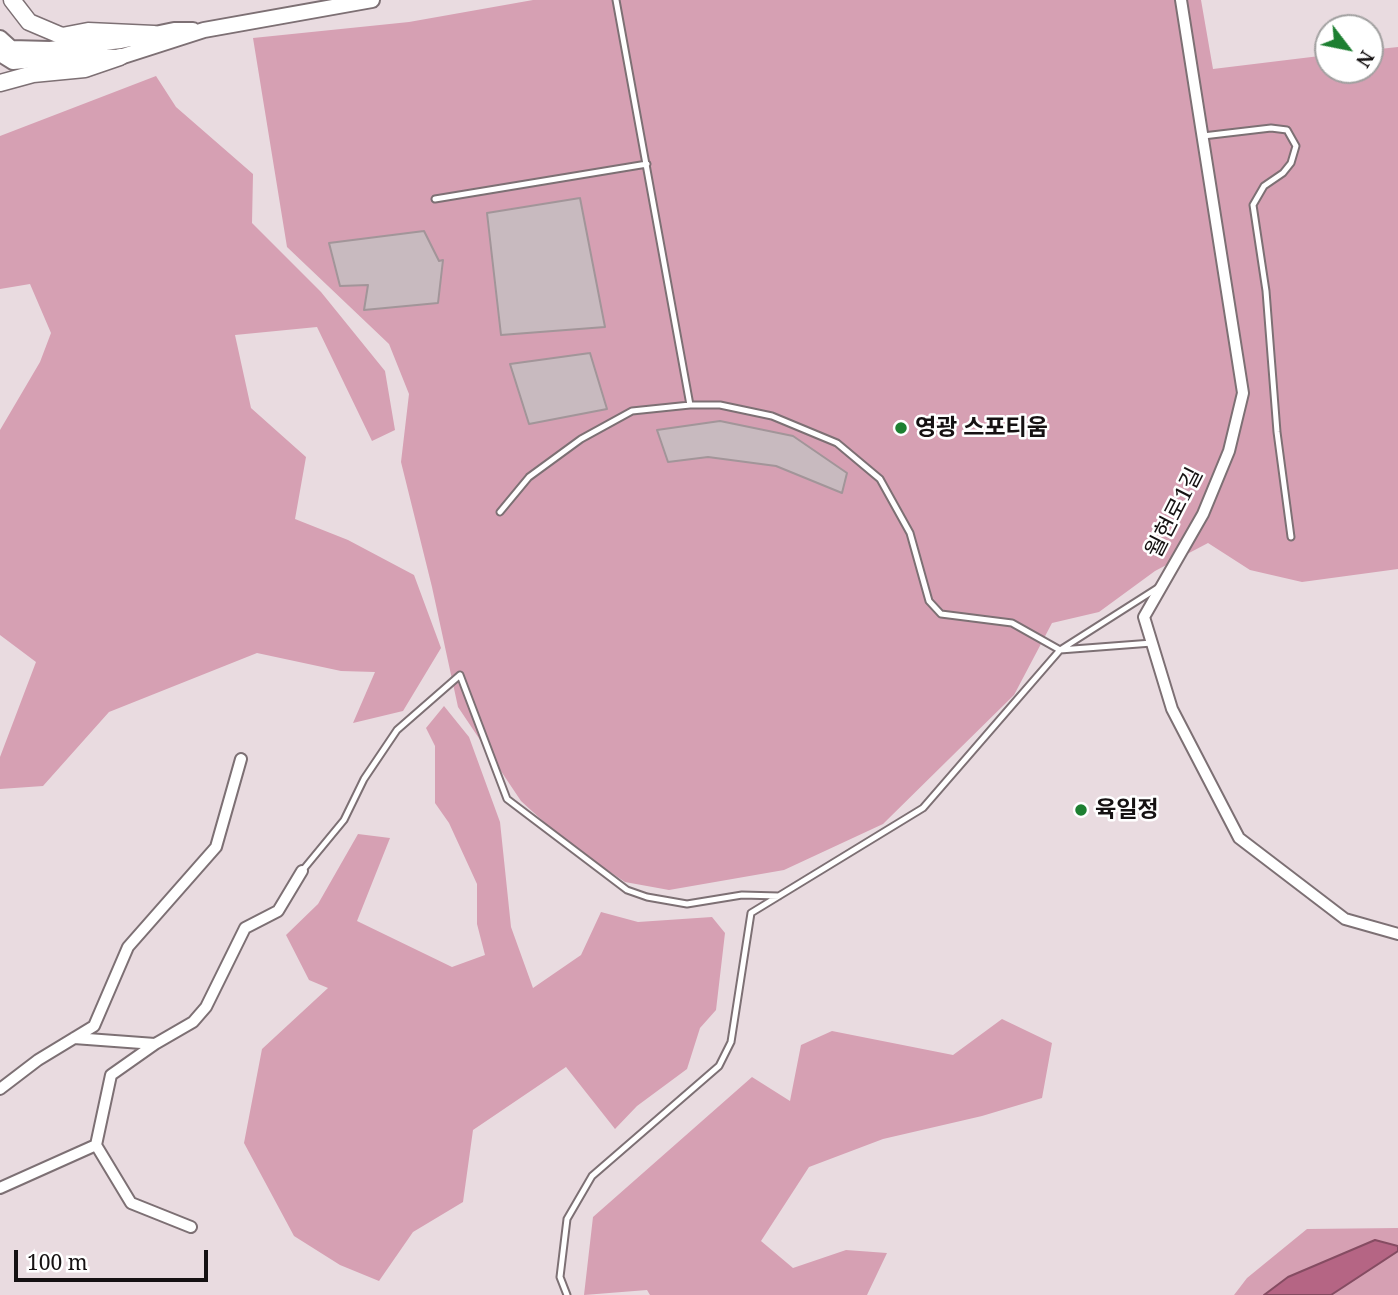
<!DOCTYPE html>
<html>
<head>
<meta charset="utf-8">
<style>
  body { margin:0 }
  #map { position:relative; width:1398px; height:1295px; overflow:hidden; background:#e9dbe0; font-family:"Noto Serif",serif }
  canvas { display:block }
  .north { position:absolute; left:1314px; top:14px; width:70px; height:70px; box-sizing:border-box; background:#fff; border:2px solid #a1a0a0; border-radius:50%; rotate:122deg; font-size:19px; font-weight:700; line-height:28px; text-align:center; color:#151112 }
  .north::after { content:''; display:block; margin:auto; width:24px; height:32px; background:#1d7f31; clip-path:polygon(50% 0,100% 100%,50% 72%,0 100%) }
  .scale { position:absolute; left:14px; top:1250px; width:194px; height:32px; box-sizing:border-box; border:4px solid #151112; border-top:0; padding-left:9px; font-size:21px; line-height:24px; white-space:nowrap; color:#151112; -webkit-text-stroke:5px #fff; paint-order:stroke }
</style>
</head>
<body>
<div id="map">
<canvas width="1398" height="1295"></canvas>
<div class="north">N</div>
<div class="scale">100 m</div>
</div>
<script>
const context = document.querySelector('canvas').getContext('2d');
context.lineJoin = 'round';
function paint(path, color) {
  context.fillStyle = color;
  context.fill(path, 'evenodd');
}
function toPath(rows) {
  const path = new Path2D();
  for (const r of rows) {
    path.moveTo(r[0], r[1]);
    for (let i = 2; i < r.length; i += 2) path.lineTo(r[i], r[i + 1]);
  }
  return path;
}
function stroke(path, color, width, dash) {
  context.strokeStyle = color;
  context.lineWidth = width;
  context.lineCap = dash ? 'butt' : 'round';
  context.setLineDash(dash || []);
  context.stroke(path);
}
function write(font, color, halo, rows, align = 'center') {
  context.font = font + ' "Noto Serif","Noto Sans KR",serif';
  context.lineWidth = 5;
  context.setLineDash([]);
  context.textBaseline = 'middle';
  context.strokeStyle = halo;
  context.fillStyle = color;
  for (const [text, x, y, turn = 0] of rows) {
    context.save();
    context.translate(x, y);
    context.rotate((+turn || 0) * Math.PI / 180);
    context.textAlign = isNaN(turn) ? turn : align;
    if (halo) context.strokeText(text, 0, 0);
    context.fillText(text, 0, 0);
    context.restore();
  }
}
paint(toPath([
  [533,0,1201,0,1213,69,1328,55,1328,70,1370,70,1370,50,1398,47,1398,569,1302,582,1250,570,1208,543,1155,571,1099,612,1052,623,1014,695,883,824,784,870,669,890,625,882,568,844,521,801,458,707,432,587,401,462,409,394,389,344,287,247,253,38,409,22],
  [156,76,176,107,253,174,252,223,321,292,385,371,395,430,372,441,317,327,235,335,251,408,306,457,295,519,348,540,414,575,441,648,403,711,353,723,375,672,341,671,257,653,109,712,43,786,0,789,0,757,36,662,0,635,0,430,40,362,51,333,30,284,0,289,0,136],
  [444,706,469,737,500,822,511,927,533,988,581,955,601,912,638,922,712,917,725,933,716,1010,700,1028,687,1069,637,1106,615,1129,566,1067,473,1130,463,1202,413,1232,379,1281,340,1265,294,1236,244,1143,262,1049,328,988,309,980,286,935,318,904,358,834,390,838,357,921,452,967,485,955,477,924,477,884,449,823,435,803,435,746,426,728],
  [1002,1019,1052,1043,1042,1098,982,1116,883,1139,809,1167,761,1241,793,1268,846,1250,887,1253,867,1295,650,1295,647,1290,584,1295,593,1217,752,1077,790,1101,801,1045,832,1031,953,1055],
  [1398,1228,1398,1295,1234,1295,1247,1278,1307,1229]
]), '#d6a0b3');
const water = toPath([
  [1375,1240,1398,1246,1398,1251,1331,1295,1264,1295,1288,1277,1375,1240]
]);
paint(water, '#b56584');
stroke(water, '#854c62', 2);
const building = toPath([
  [580,198,605,327,501,335,487,213,580,198],
  [424,231,439,261,443,260,438,303,364,310,368,285,340,286,329,243,424,231],
  [590,353,607,409,529,424,510,364,590,353],
  [720,421,793,436,847,473,842,493,776,466,708,457,668,462,657,430,720,421]
]);
paint(building, '#c8babf');
stroke(building, '#a29599', 2);
const lane = toPath([
  [616,0,690,405],
  [1203,136,1271,128,1287,130,1296,146,1291,163,1283,173,1264,186,1253,205,1266,291,1277,432,1291,537],
  [435,199,647,164],
  [500,512,529,477,581,439,632,411,690,405,720,405,772,416,837,443,880,479,910,533,929,601,941,614,1012,623,1060,650,1152,643],
  [302,871,344,820,364,779,397,730,460,675,507,799,627,890,647,897,687,904,742,895,779,896],
  [567,1295,560,1277,567,1219,592,1176,719,1066,731,1042,751,913,923,808,1060,650,1159,587]
]);
const street = toPath([
  [1181,0,1243,393,1229,451,1203,514,1144,617,1172,709,1239,838,1345,919,1398,934],
  [74,1038,155,1044],
  [0,1089,38,1060,94,1026,128,947,216,847,241,759],
  [96,1145,131,1203,191,1227],
  [0,1188,96,1145,111,1075,155,1044,193,1022,206,1007,245,928,278,911,302,871]
]);
const secondary = toPath([
  [0,38,11,48,50,49,121,41,174,30,193,30],
  [0,54,13,62,81,56,120,57,204,30,372,0]
]);
const primary = toPath([
  [12,0,29,22,62,36,88,31,154,34],
  [0,83,33,74,85,69,120,57]
]);
stroke(lane, '#7d7074', 9);
stroke(street, '#7d7074', 14);
stroke(secondary, '#7d7074', 18);
stroke(primary, '#7d7074', 19);
stroke(lane, '#fff', 5);
stroke(street, '#fff', 10);
stroke(secondary, '#fff', 14);
stroke(primary, '#fff', 16);
for (const [x, y, r, color] of [
  [901,428,7,"#1d7f31"],
  [1081,810,7,"#1d7f31"]
]) {
  const dot = new Path2D();
  dot.arc(x, y, r, 0, 2 * Math.PI);
  context.fillStyle = color;
  context.fill(dot);
  stroke(dot, '#fff', 2.5);
}
write('bold 23px', '#151112', '#fff', [
  ["영광 스포티움",915,428],
  ["육일정",1095,810]
], 'left');
write('23px', '#151112', '#fff', [
  ["월현로1길",1175,513,-63]
]);
</script>
</body>
</html>
